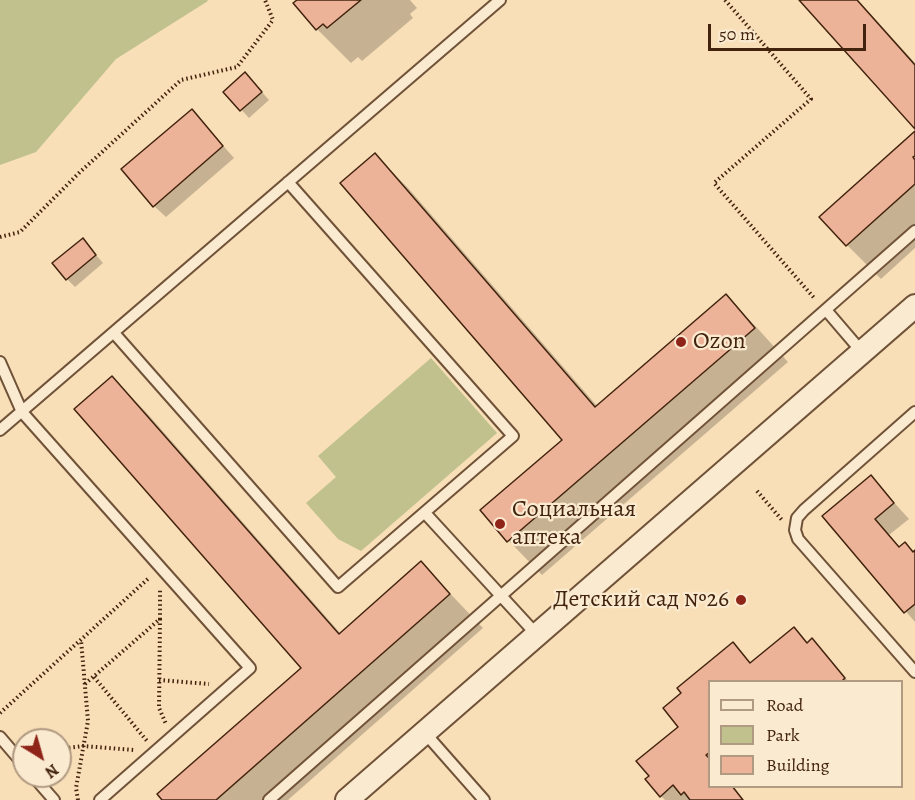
<!DOCTYPE html>
<html>
<head>
<meta charset="utf-8">
<style>
  body { margin:0 }
  #map { position:relative; width:915px; height:800px; overflow:hidden; background:#f8dfb7; font-family:Alegreya,serif }
  canvas { display:block }
  .legend { position:absolute; left:708px; top:680px; width:195px; height:108px; box-sizing:border-box; background:#faead0; border:2px solid #b09a82; margin:0; padding:8px 10px; list-style:none; font-size:18px; color:#42230d }
  .legend li { display:flex; align-items:center; gap:12px; height:30px }
  .legend b { width:30px; border:2px solid #b09a82 }
  .north { position:absolute; left:12px; top:728px; width:60px; height:60px; box-sizing:border-box; background:#faead0; border:2px solid #b09a82; border-radius:50%; rotate:143deg; font-size:16px; font-weight:700; line-height:24px; text-align:center; color:#42230d }
  .north::after { content:''; display:block; margin:auto; width:21px; height:27px; background:#8f2418; clip-path:polygon(50% 0,100% 100%,50% 72%,0 100%) }
  .scale { position:absolute; left:708px; top:24px; width:158px; height:27px; box-sizing:border-box; border:3px solid #42230d; border-top:0; padding-left:8px; font-size:18px; line-height:21px; white-space:nowrap; color:#42230d; -webkit-text-stroke:4px #faead0; paint-order:stroke }
</style>
</head>
<body>
<div id="map">
<canvas width="915" height="800"></canvas>
<ul class="legend">
<li><b style="height:8px;background:#faead0"></b>Road</li>
<li><b style="height:16px;background:#c0c18c"></b>Park</li>
<li><b style="height:16px;background:#edb399"></b>Building</li>
</ul>
<div class="north">N</div>
<div class="scale">50 m</div>
</div>
<script>
const context = document.querySelector('canvas').getContext('2d');
context.lineJoin = 'round';
function paint(path, color) {
  context.fillStyle = color;
  context.fill(path, 'evenodd');
}
function toPath(rows) {
  const path = new Path2D();
  for (const r of rows) {
    path.moveTo(r[0], r[1]);
    for (let i = 2; i < r.length; i += 2) path.lineTo(r[i], r[i + 1]);
  }
  return path;
}
function stroke(path, color, width, dash) {
  context.strokeStyle = color;
  context.lineWidth = width;
  context.lineCap = dash ? 'butt' : 'round';
  context.setLineDash(dash || []);
  context.stroke(path);
}
function write(font, color, halo, rows, align = 'center') {
  context.font = font + ' Alegreya,serif';
  context.lineWidth = 4.5;
  context.setLineDash([]);
  context.textBaseline = 'middle';
  context.strokeStyle = halo;
  context.fillStyle = color;
  for (const [text, x, y, turn = 0] of rows) {
    context.save();
    context.translate(x, y);
    context.rotate((+turn || 0) * Math.PI / 180);
    context.textAlign = isNaN(turn) ? turn : align;
    if (halo) context.strokeText(text, 0, 0);
    context.fillText(text, 0, 0);
    context.restore();
  }
}
paint(toPath([
  [0,0,207,0,208,1,116,59,36,152,0,165],
  [431,358,497,433,361,551,338,539,306,503,336,477,318,456]
]), '#c0c18c');
paint(toPath([
  [300,0,410,0,417,8,410,14,413,18,362,61,358,57,351,63,317,29,295,3],
  [801,0,858,0,915,63,915,127],
  [253,82,269,100,249,118,225,92],
  [203,123,234,158,166,217,154,206],
  [915,133,915,248,881,279,847,245],
  [375,155,409,189,598,407,726,296,759,330,788,362,542,575,509,541,482,511,564,440],
  [90,248,103,263,75,287,67,279],
  [112,378,146,412,341,634,421,563,483,628,288,800,164,800,303,668],
  [871,477,909,519,889,535,900,548,905,544,915,552,915,622,824,516],
  [794,629,808,644,812,640,849,682,710,682,710,786,733,786,744,800,665,800,661,796,680,727,733,644,751,664]
]), '#0003');
const building = toPath([
  [297,0,361,0,327,28,323,24,316,30,293,3,297,0],
  [799,0,857,0,915,65,915,129,799,0],
  [245,72,262,92,240,111,223,92,245,72],
  [192,109,223,146,153,207,121,169,192,109],
  [915,131,915,156,913,157,915,160,915,184,846,246,819,217,915,131],
  [375,153,595,407,726,294,755,328,507,542,480,510,562,440,340,183,375,153],
  [83,238,96,255,66,280,52,263,83,238],
  [112,376,339,634,421,561,450,594,216,800,162,800,157,794,301,668,74,409,112,376],
  [871,475,894,503,875,519,899,547,905,542,913,552,915,550,915,604,904,613,822,516,871,475],
  [794,627,807,643,812,638,845,678,841,682,710,682,710,752,706,755,710,759,710,786,732,786,743,800,690,800,684,792,681,795,673,785,660,797,645,779,649,776,636,761,678,727,663,708,681,693,677,688,733,642,750,663,794,627]
]);
paint(building, '#edb399');
stroke(building, '#42230d', 1.5);
const service = toPath([
  [826,310,862,352],
  [114,333,338,587,513,436,288,182],
  [0,362,22,412,250,668,100,800],
  [915,412,804,510,797,518,795,530,798,539,915,672],
  [0,430,500,0],
  [425,513,537,635],
  [425,733,484,800],
  [0,737,24,765],
  [33,776,54,800],
  [269,800,915,231]
]);
const minor = toPath([
  [347,800,915,306]
]);
stroke(service, '#705238', 14);
stroke(minor, '#705238', 26);
stroke(toPath([
  [725,0,811,99,714,183,815,299],
  [0,237,20,232,79,173,181,80,237,67,273,20,265,0],
  [757,491,782,520],
  [160,619,159,708,166,724],
  [94,677,147,741],
  [159,680,209,684],
  [85,684,160,619,160,590],
  [0,713,150,577],
  [60,749,83,746,134,750],
  [78,800,76,788,88,721,81,640]
]), '#42230d', 4, [1.5, 3]);
stroke(service, '#faead0', 10);
stroke(minor, '#faead0', 22);
for (const [x, y, r, color] of [
  [681,342,6,"#8f2418"],
  [500,524,6,"#8f2418"],
  [741,600,6,"#8f2418"]
]) {
  const dot = new Path2D();
  dot.arc(x, y, r, 0, 2 * Math.PI);
  context.fillStyle = color;
  context.fill(dot);
  stroke(dot, '#faead0', 2);
}
write('24px', '#42230d', '#faead0', [
  ["Ozon",693,342],
  ["Социальная",512,510],
  ["аптека",512,538],
  ["Детский сад №26",729,600,"right"]
], 'left');
</script>
</body>
</html>
